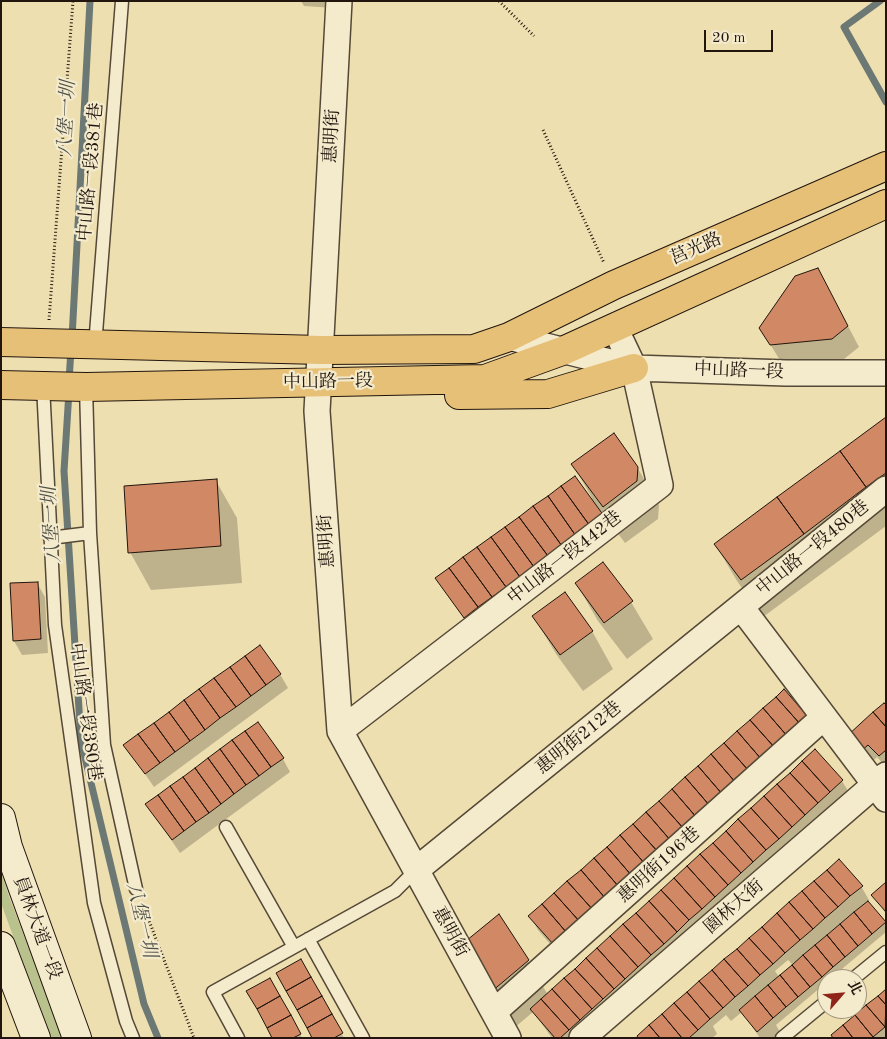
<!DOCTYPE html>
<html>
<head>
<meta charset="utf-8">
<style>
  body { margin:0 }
  #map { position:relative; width:887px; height:1039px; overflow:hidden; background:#eedfb1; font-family:"Old Standard TT","Noto Serif TC",serif }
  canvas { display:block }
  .frame { position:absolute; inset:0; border:2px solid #21150d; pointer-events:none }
  .north { position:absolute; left:817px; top:969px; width:50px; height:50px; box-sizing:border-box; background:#f4eacc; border:1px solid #a09580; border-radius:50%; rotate:63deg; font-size:14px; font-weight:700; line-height:20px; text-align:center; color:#21150d }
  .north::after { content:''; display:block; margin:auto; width:18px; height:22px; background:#8f2418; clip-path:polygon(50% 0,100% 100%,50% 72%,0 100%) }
  .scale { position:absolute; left:704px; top:30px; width:69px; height:22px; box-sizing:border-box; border:2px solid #21150d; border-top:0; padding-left:6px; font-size:15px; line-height:18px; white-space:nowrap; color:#21150d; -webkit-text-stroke:4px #f4eacc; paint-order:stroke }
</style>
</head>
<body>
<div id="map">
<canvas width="887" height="1039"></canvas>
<div class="frame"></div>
<div class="north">北</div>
<div class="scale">20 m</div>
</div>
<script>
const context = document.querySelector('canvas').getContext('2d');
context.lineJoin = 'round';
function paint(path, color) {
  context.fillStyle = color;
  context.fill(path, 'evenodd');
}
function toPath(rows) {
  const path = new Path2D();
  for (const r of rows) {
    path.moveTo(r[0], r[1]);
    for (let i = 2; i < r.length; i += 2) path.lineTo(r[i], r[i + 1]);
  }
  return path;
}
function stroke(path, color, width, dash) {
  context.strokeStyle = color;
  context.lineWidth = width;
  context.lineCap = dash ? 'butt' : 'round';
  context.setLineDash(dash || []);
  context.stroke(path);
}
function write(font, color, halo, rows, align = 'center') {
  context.font = font + ' "Old Standard TT","Noto Serif TC",serif';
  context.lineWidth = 4.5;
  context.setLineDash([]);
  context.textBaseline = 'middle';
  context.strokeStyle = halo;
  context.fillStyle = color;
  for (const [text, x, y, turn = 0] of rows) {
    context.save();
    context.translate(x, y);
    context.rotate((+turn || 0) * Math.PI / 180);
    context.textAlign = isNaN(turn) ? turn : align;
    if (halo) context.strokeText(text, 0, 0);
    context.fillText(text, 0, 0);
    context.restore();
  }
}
paint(toPath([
  [1,872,10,899,63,1038,50,1038,1,903]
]), '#b9c28c');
paint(toPath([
  [301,1,348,1,348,9,304,6],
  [818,269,859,347,844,359,783,365,760,328],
  [886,418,886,526,763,617,737,581,715,544],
  [573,465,637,467,659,505,658,519,625,543,605,516,473,630,437,578,592,498],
  [216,481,237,518,242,583,151,590,130,552],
  [37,583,45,597,48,653,22,655,14,641,11,584],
  [576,583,631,602,653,639,627,659,598,621],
  [534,617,592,631,613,669,583,691,556,654],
  [280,674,288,688,154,787,125,745],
  [784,691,562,958,538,930,530,916],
  [886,703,886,767,877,757,869,765,848,736],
  [815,751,842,781,850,794,583,1038,552,1038,533,1012,513,1029,463,946,528,961,548,995],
  [283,759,290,772,180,853,147,804],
  [839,860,861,886,869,900,867,902,886,925,886,932,830,979,827,979,827,982,776,1025,780,1032,774,1038,760,1038,742,1012,731,1021,726,1015,713,1026,717,1034,712,1038,637,1038],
  [788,960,793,965,779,977,775,971],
  [886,884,886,914,873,895],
  [300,960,344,1038,314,1038],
  [269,979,302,1038,274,1038],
  [886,991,886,1036,884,1038,830,1038]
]), '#0003');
stroke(toPath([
  [880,1,844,27,886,102],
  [72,338,90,1],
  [69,381,71,349],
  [69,391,64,471,81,741,144,1004,158,1038]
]), '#6c7873', 7);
const building = toPath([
  [818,268,848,326,832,339,770,345,759,328,795,276,818,268],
  [886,417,886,473,866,487,840,451,886,417],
  [614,433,638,467,637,481,603,507,571,464,614,433],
  [840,451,866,487,804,534,777,497,840,451],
  [575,476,604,516,590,526,561,486,575,476],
  [217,479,221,546,128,553,124,486,217,479],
  [561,486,590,526,576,536,548,496,561,486],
  [548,496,576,536,562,546,533,506,548,496],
  [777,497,804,534,741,580,714,544,777,497],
  [533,506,562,546,548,556,519,517,533,506],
  [519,517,548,556,534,567,505,527,519,517],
  [505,527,534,567,520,577,491,537,505,527],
  [491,537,520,577,506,587,477,547,491,537],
  [477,547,506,587,492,597,463,557,477,547],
  [463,557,492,597,478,607,449,568,463,557],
  [603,562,633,601,604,623,575,583,603,562],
  [449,568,478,607,464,618,435,578,449,568],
  [38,582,41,639,13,641,10,583,38,582],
  [565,592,593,631,560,655,532,616,565,592],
  [260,645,281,674,266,685,245,656,260,645],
  [245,656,266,685,251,696,230,667,245,656],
  [230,667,251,696,236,707,214,678,230,667],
  [214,678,236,707,220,718,199,689,214,678],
  [199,689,220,718,205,730,184,700,199,689],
  [784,689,809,718,801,725,776,697,784,689],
  [776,697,801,725,788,737,763,708,776,697],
  [184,700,205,730,190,741,169,712,184,700],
  [884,703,886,705,886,727,873,712,884,703],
  [763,708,788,737,775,748,750,720,763,708],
  [169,712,190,741,175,752,154,723,169,712],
  [873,712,886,727,886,750,879,756,868,745,860,752,847,736,873,712],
  [750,720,775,748,762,760,737,731,750,720],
  [258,722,284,758,271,767,245,731,258,722],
  [154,723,175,752,160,763,138,734,154,723],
  [245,731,271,767,259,776,232,740,245,731],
  [737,731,762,760,749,771,724,743,737,731],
  [138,734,160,763,145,774,123,745,138,734],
  [232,740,259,776,246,785,220,749,232,740],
  [724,743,749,771,736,783,711,754,724,743],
  [220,749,246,785,234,794,208,758,220,749],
  [815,749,843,780,830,792,802,761,815,749],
  [711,754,736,783,723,795,698,766,711,754],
  [208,758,234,794,221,804,195,768,208,758],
  [802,761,830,792,818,803,790,773,802,761],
  [698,766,723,795,710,806,685,777,698,766],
  [195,768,221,804,209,813,183,777,195,768],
  [790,773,818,803,805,815,777,784,790,773],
  [183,777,209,813,196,822,170,786,183,777],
  [685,777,710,806,697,818,672,789,685,777],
  [777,784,805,815,792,827,764,796,777,784],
  [170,786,196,822,184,831,158,795,170,786],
  [672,789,697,818,684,829,659,801,672,789],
  [158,795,184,831,172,840,145,804,158,795],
  [764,796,792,827,779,839,751,808,764,796],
  [659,801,684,829,671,841,646,812,659,801],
  [751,808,779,839,766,850,738,819,751,808],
  [646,812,671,841,658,852,633,824,646,812],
  [738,819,766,850,753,862,726,831,738,819],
  [633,824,658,852,645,864,620,835,633,824],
  [726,831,753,862,741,873,713,843,726,831],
  [620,835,645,864,632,876,607,847,620,835],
  [713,843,741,873,728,885,700,854,713,843],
  [607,847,632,876,619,887,594,858,607,847],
  [700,854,728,885,715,897,687,866,700,854],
  [594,858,619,887,606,899,581,870,594,858],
  [839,859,863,886,850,896,827,870,839,859],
  [687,866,715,897,702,909,674,878,687,866],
  [581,870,606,899,593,910,567,881,581,870],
  [827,870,850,896,838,907,814,881,827,870],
  [674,878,702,909,689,920,661,890,674,878],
  [567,881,593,910,580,922,554,893,567,881],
  [814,881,838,907,825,918,802,891,814,881],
  [886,882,886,912,871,895,886,882],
  [661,890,689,920,677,932,649,901,661,890],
  [802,891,825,918,813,929,789,902,802,891],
  [554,893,580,922,567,933,542,904,554,893],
  [649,901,677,932,664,944,636,913,649,901],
  [868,901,886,922,872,934,854,912,868,901],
  [789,902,813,929,800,940,777,913,789,902],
  [542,904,567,933,554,945,528,916,542,904],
  [854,912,872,934,858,946,840,924,854,912],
  [636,913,664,944,651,955,623,924,636,913],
  [777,913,800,940,785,953,762,927,777,913],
  [499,914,529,960,491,992,461,945,499,914],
  [623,924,651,955,638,967,610,936,623,924],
  [840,924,858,946,845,957,827,935,840,924],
  [762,927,785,953,773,964,749,938,762,927],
  [827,935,845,957,833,967,815,945,827,935],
  [610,936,638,967,625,979,597,948,610,936],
  [749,938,773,964,760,975,737,949,749,938],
  [815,945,833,967,822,977,803,955,815,945],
  [597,948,625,979,614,989,586,958,597,948],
  [737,949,760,975,748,986,724,959,737,949],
  [803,955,822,977,810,987,792,965,803,955],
  [586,958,614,989,603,999,575,969,586,958],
  [301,959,311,977,286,991,276,973,301,959],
  [724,959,748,986,735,997,712,970,724,959],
  [792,965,810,987,798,997,780,975,792,965],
  [575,969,603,999,592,1009,564,978,575,969],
  [712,970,735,997,723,1008,699,981,712,970],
  [780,975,798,997,786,1007,768,985,780,975],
  [311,977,322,996,297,1010,286,991,311,977],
  [270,978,280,996,257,1009,246,991,270,978],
  [564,978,592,1009,580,1020,552,989,564,978],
  [699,981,723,1008,710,1019,687,992,699,981],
  [768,985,786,1007,773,1018,755,996,768,985],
  [552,989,580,1020,569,1030,541,999,552,989],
  [886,989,886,1005,878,996,886,989],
  [687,992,710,1019,698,1030,674,1003,687,992],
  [280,996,291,1015,267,1028,257,1009,280,996],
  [322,996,332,1014,307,1028,297,1010,322,996],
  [755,996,773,1018,757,1032,739,1010,755,996],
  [878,996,886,1005,885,1027,866,1005,878,996],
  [541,999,569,1030,560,1038,555,1038,530,1009,541,999],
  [674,1003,698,1030,689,1038,682,1038,662,1014,674,1003],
  [866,1005,885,1027,873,1037,855,1015,866,1005],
  [332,1014,343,1033,334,1038,312,1038,307,1028,332,1014],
  [662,1014,682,1038,660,1038,649,1025,662,1014],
  [291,1015,301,1034,293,1038,272,1038,267,1028,291,1015],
  [855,1015,873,1037,872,1038,853,1038,843,1025,855,1015],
  [649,1025,660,1038,638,1038,637,1036,649,1025],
  [843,1025,853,1038,833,1038,831,1035,843,1025]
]);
paint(building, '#d08964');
stroke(building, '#21150d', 1);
const service = toPath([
  [95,346,122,1],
  [43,385,55,625,94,903,126,1021,133,1038],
  [86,387,90,533,104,745,136,889],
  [50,538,90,533],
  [226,827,294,947],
  [308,939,363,1038],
  [853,979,886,952],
  [238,1038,213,992,395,891,416,870],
  [782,1038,827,1001]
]);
const minor = toPath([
  [339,1,317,411,340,731,508,1038],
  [509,337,634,368,786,373,886,373],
  [741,607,886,799],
  [340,731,660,485,634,368,615,328],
  [416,870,886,489],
  [494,1012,824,717],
  [582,1038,886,775]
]);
const secondary = toPath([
  [1,818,8,847,77,1038],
  [1,946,36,1038]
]);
const primary = toPath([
  [1,342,321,350,474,349,509,337,614,285,886,166],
  [1,385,86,387,485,379,565,350,886,204],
  [459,395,548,394,634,368]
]);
stroke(service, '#544836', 15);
stroke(minor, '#544836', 28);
stroke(secondary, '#21150d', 30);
stroke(primary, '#21150d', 30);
stroke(toPath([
  [499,1,534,36],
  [543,130,604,263],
  [49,320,73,1],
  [143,905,194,1038]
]), '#21150d', 3, [1, 2.5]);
stroke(service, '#f4eacc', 12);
stroke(minor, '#f4eacc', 25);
stroke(secondary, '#f4eacc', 28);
stroke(primary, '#e7c078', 28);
write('18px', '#21150d', '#f4eacc', [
  ["惠明街",332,136,-87],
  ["中山路一段381巷",91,172,-85],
  ["莒光路",696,249,-24],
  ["中山路一段",739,371,2],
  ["中山路一段",328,382,-1],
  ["惠明街",327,541,-94],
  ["中山路一段480巷",813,548,-39],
  ["中山路一段442巷",565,558,-38],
  ["中山路一段380巷",85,712,82],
  ["惠明街212巷",579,738,-39],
  ["惠明街196巷",659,865,-42],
  ["園林大街",734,907,-41],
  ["員林大道一段",37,928,70],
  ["惠明街",450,932,61]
]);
write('italic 19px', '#4d4f48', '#f4eacc', [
  ["八堡一圳",67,119,-87],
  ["八堡一圳",52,525,-94],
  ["八堡一圳",141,920,77]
]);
</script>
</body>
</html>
